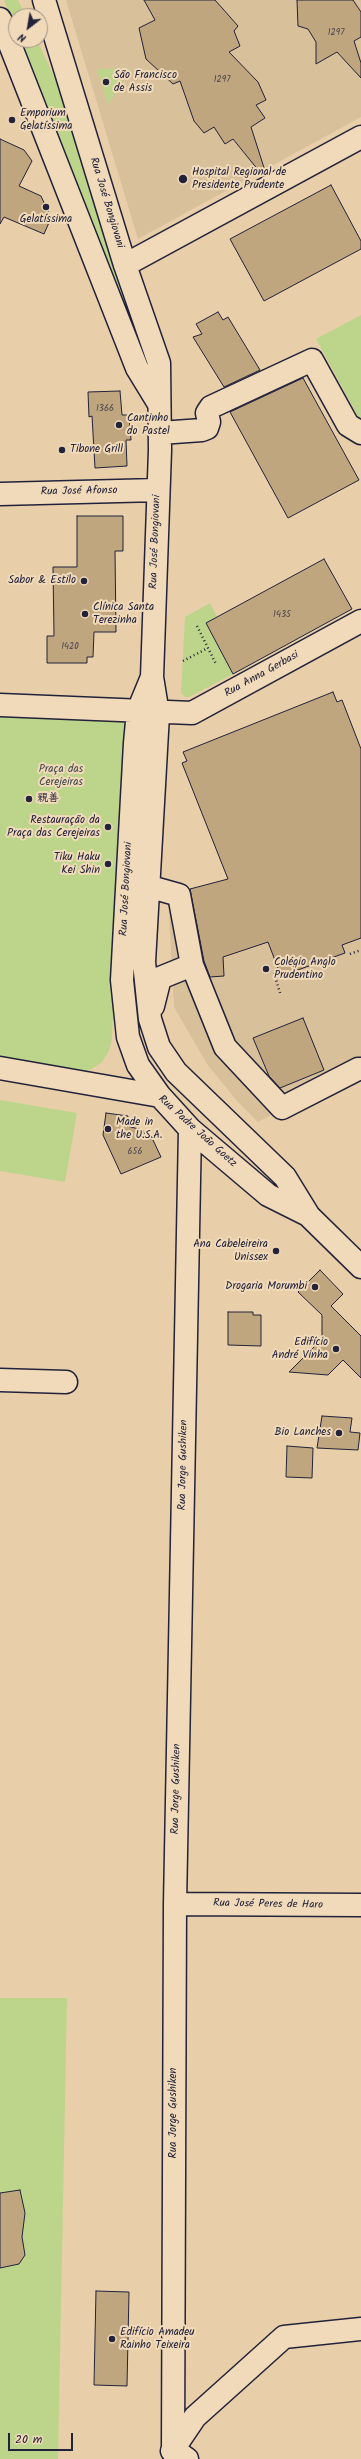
<!DOCTYPE html>
<html>
<head>
<meta charset="utf-8">
<style>
  body { margin:0 }
  #map { position:relative; width:361px; height:2459px; overflow:hidden; background:#e8cfaa; font-family:Kalam,sans-serif }
  canvas { display:block }
  .north { position:absolute; left:8px; top:8px; width:40px; height:40px; box-sizing:border-box; background:#f1dab9; border:1px solid #9e9087; border-radius:50%; rotate:211deg; font-size:11px; font-weight:700; line-height:16px; text-align:center; color:#22223b }
  .north::after { content:''; display:block; margin:auto; width:14px; height:18px; background:#22223b; clip-path:polygon(50% 0,100% 100%,50% 72%,0 100%) }
  .scale { position:absolute; left:8px; top:2433px; width:65px; height:18px; box-sizing:border-box; border:2px solid #22223b; border-top:0; padding-left:5px; font-size:12px; line-height:14px; white-space:nowrap; color:#22223b; -webkit-text-stroke:3px #f1dab9; paint-order:stroke }
</style>
</head>
<body>
<div id="map">
<canvas width="361" height="2459"></canvas>
<div class="north">N</div>
<div class="scale">20 m</div>
</div>
<script>
const context = document.querySelector('canvas').getContext('2d');
context.lineJoin = 'round';
function paint(path, color) {
  context.fillStyle = color;
  context.fill(path, 'evenodd');
}
function toPath(rows) {
  const path = new Path2D();
  for (const r of rows) {
    path.moveTo(r[0], r[1]);
    for (let i = 2; i < r.length; i += 2) path.lineTo(r[i], r[i + 1]);
  }
  return path;
}
function stroke(path, color, width, dash) {
  context.strokeStyle = color;
  context.lineWidth = width;
  context.lineCap = dash ? 'butt' : 'round';
  context.setLineDash(dash || []);
  context.stroke(path);
}
function write(font, color, halo, rows, align = 'center') {
  context.font = font + ' Kalam,"LXGW WenKai TC",sans-serif';
  context.lineWidth = 4;
  context.setLineDash([]);
  context.textBaseline = 'middle';
  context.strokeStyle = halo;
  context.fillStyle = color;
  for (const [text, x, y, turn = 0] of rows) {
    context.save();
    context.translate(x, y);
    context.rotate((+turn || 0) * Math.PI / 180);
    context.textAlign = isNaN(turn) ? turn : align;
    if (halo) context.strokeText(text, 0, 0);
    context.fillText(text, 0, 0);
    context.restore();
  }
}
paint(toPath([
  [66,0,361,0,361,117,138,239],
  [361,831,361,1069,258,1122,237,1101,207,1064,174,1007,168,896,243,876]
]), '#d8c09b');
paint(toPath([
  [4,0,18,0,26,16,16,16,16,32],
  [19,40,37,40,59,87,143,364],
  [130,68,108,105,97,69],
  [361,315,361,422,316,339],
  [210,603,217,617,206,624,233,674,189,697,185,697,181,693,185,617],
  [0,714,125,714,112,1039,109,1051,102,1062,90,1070,79,1072,0,1062],
  [0,1100,77,1113,65,1182,0,1171],
  [0,1998,67,1998,58,2459,0,2459]
]), '#bdd58b');
const building = toPath([
  [144,0,215,0,238,26,234,31,240,46,229,52,258,82,266,100,256,105,265,118,251,127,266,174,263,176,233,139,225,144,214,127,204,133,194,121,180,81,173,84,146,59,139,28,155,20,144,0],
  [297,0,353,0,361,12,361,37,354,41,361,63,361,78,337,52,316,64,316,42,308,29,298,26,297,0],
  [0,139,24,150,32,161,19,186,41,196,51,218,44,234,4,217,0,224,0,139],
  [331,185,361,241,361,249,264,301,230,239,331,185],
  [218,312,223,320,228,317,260,370,224,387,193,337,202,334,196,324,218,312],
  [303,378,359,480,288,518,230,412,303,378],
  [120,391,122,415,129,415,131,440,126,440,127,466,95,468,92,416,89,417,88,392,120,391],
  [77,516,123,516,123,551,115,551,116,632,94,632,93,657,87,657,87,663,47,663,47,636,54,636,53,567,77,567,77,516],
  [324,559,352,609,233,674,206,623,324,559],
  [333,692,337,702,342,700,361,749,361,938,342,945,345,953,281,976,268,942,223,957,224,976,210,977,204,961,190,889,228,879,182,763,187,761,183,752,333,692],
  [303,1018,324,1070,280,1088,269,1076,253,1038,303,1018],
  [106,1113,128,1116,127,1126,143,1130,146,1137,153,1140,161,1157,121,1174,103,1135,106,1113],
  [320,1270,343,1294,331,1306,361,1336,361,1378,343,1360,328,1375,289,1372,322,1339,322,1315,298,1292,320,1270],
  [228,1312,253,1312,253,1315,261,1315,261,1346,228,1345,228,1312],
  [322,1416,352,1418,350,1432,360,1433,358,1450,317,1448,322,1416],
  [287,1446,313,1448,312,1478,286,1477,287,1446],
  [20,2190,25,2213,22,2237,25,2255,19,2264,0,2268,0,2193,20,2190],
  [96,2291,129,2292,127,2386,94,2385,96,2291]
]);
paint(building, '#c0a67f');
stroke(building, '#22223b', 1);
const minor = toPath([
  [44,0,125,265,159,363,160,450,152,677,158,714,144,962,150,1019,159,1047,176,1072,285,1177,309,1216,361,1267],
  [0,19,137,368,159,404],
  [125,265,361,137],
  [160,433,202,430,207,428,209,422,207,413,211,407,312,360,348,425,361,433],
  [0,494,158,490],
  [152,677,138,711,135,743,122,980,128,1037,138,1065,160,1096,190,1129,268,1195,308,1215],
  [0,705,192,713,361,621],
  [147,886,179,895,192,965,160,978,153,1006],
  [192,965,225,1047,282,1108,358,1069,361,1069],
  [0,1068,160,1096],
  [0,1380,66,1382],
  [175,1904,361,1905],
  [172,2451,195,2417,284,2337,361,2329],
  [187,2459,173,2449,175,1904,190,1129]
]);
stroke(minor, '#22223b', 25);
stroke(toPath([
  [197,626,216,664],
  [183,661,208,648],
  [350,954,361,950],
  [274,973,280,993]
]), '#22223b', 2.5, [1, 3]);
stroke(minor, '#f1dab9', 22);
for (const [x, y, r, color] of [
  [106,82,4,"#22223b"],
  [12,120,4,"#22223b"],
  [183,179,5,"#22223b"],
  [46,207,4,"#22223b"],
  [119,425,4,"#22223b"],
  [62,450,4,"#22223b"],
  [84,581,4,"#22223b"],
  [85,614,4,"#22223b"],
  [29,799,4,"#22223b"],
  [108,827,4,"#22223b"],
  [108,864,4,"#22223b"],
  [266,969,4,"#22223b"],
  [108,1129,4,"#22223b"],
  [276,1251,4,"#22223b"],
  [315,1287,4,"#22223b"],
  [336,1349,4,"#22223b"],
  [339,1433,4,"#22223b"],
  [112,2339,4,"#22223b"]
]) {
  const dot = new Path2D();
  dot.arc(x, y, r, 0, 2 * Math.PI);
  context.fillStyle = color;
  context.fill(dot);
  stroke(dot, '#f1dab9', 1.5);
}
write('9px', '#4a434c', null, [
  ["1297",336,33],
  ["1297",222,80],
  ["1366",105,409],
  ["1435",282,615],
  ["1420",70,647],
  ["656",135,1152]
]);
write('11px', '#22223b', '#f1dab9', [
  ["São Francisco",114,76],
  ["de Assis",114,89],
  ["Emporium",20,114],
  ["Gelatíssima",20,127],
  ["Hospital Regional de",192,173],
  ["Presidente Prudente",192,186],
  ["Gelatíssima",46,220,"center"],
  ["Cantinho",127,419],
  ["do Pastel",127,432],
  ["Tibone Grill",70,450],
  ["Sabor & Estilo",76,581,"right"],
  ["Clínica Santa",93,608],
  ["Terezinha",93,621],
  ["親善",37,799],
  ["Restauração da",100,821,"right"],
  ["Praça das Cerejeiras",100,834,"right"],
  ["Tiku Haku",100,858,"right"],
  ["Kei Shin",100,871,"right"],
  ["Colégio Anglo",274,963],
  ["Prudentino",274,976],
  ["Made in",116,1123],
  ["the U.S.A.",116,1136],
  ["Ana Cabeleireira",268,1245,"right"],
  ["Unissex",268,1258,"right"],
  ["Drogaria Morumbi",307,1287,"right"],
  ["Edifício",328,1343,"right"],
  ["André Vinha",328,1356,"right"],
  ["Bio Lanches",331,1433,"right"],
  ["Edifício Amadeu",120,2333],
  ["Rainho Teixeira",120,2346]
], 'left');
write('11px', '#22223b', '#f1dab9', [
  ["Rua José Bongiovani",106,203,73],
  ["Rua José Afonso",79,492,-1],
  ["Rua José Bongiovani",156,542,-88],
  ["Rua Anna Gerbasi",262,675,-29],
  ["Rua José Bongiovani",127,889,-87],
  ["Rua Padre João Goetz",197,1132,42],
  ["Rua Jorge Gushiken",184,1465,-89],
  ["Rua Jorge Gushiken",177,1789,-89],
  ["Rua José Peres de Haro",268,1905,1],
  ["Rua Jorge Gushiken",174,2113,-90]
]);
write('11px', '#41464b', '#f1dab9', [
  ["Praça das",61,770],
  ["Cerejeiras",61,783]
]);
</script>
</body>
</html>
